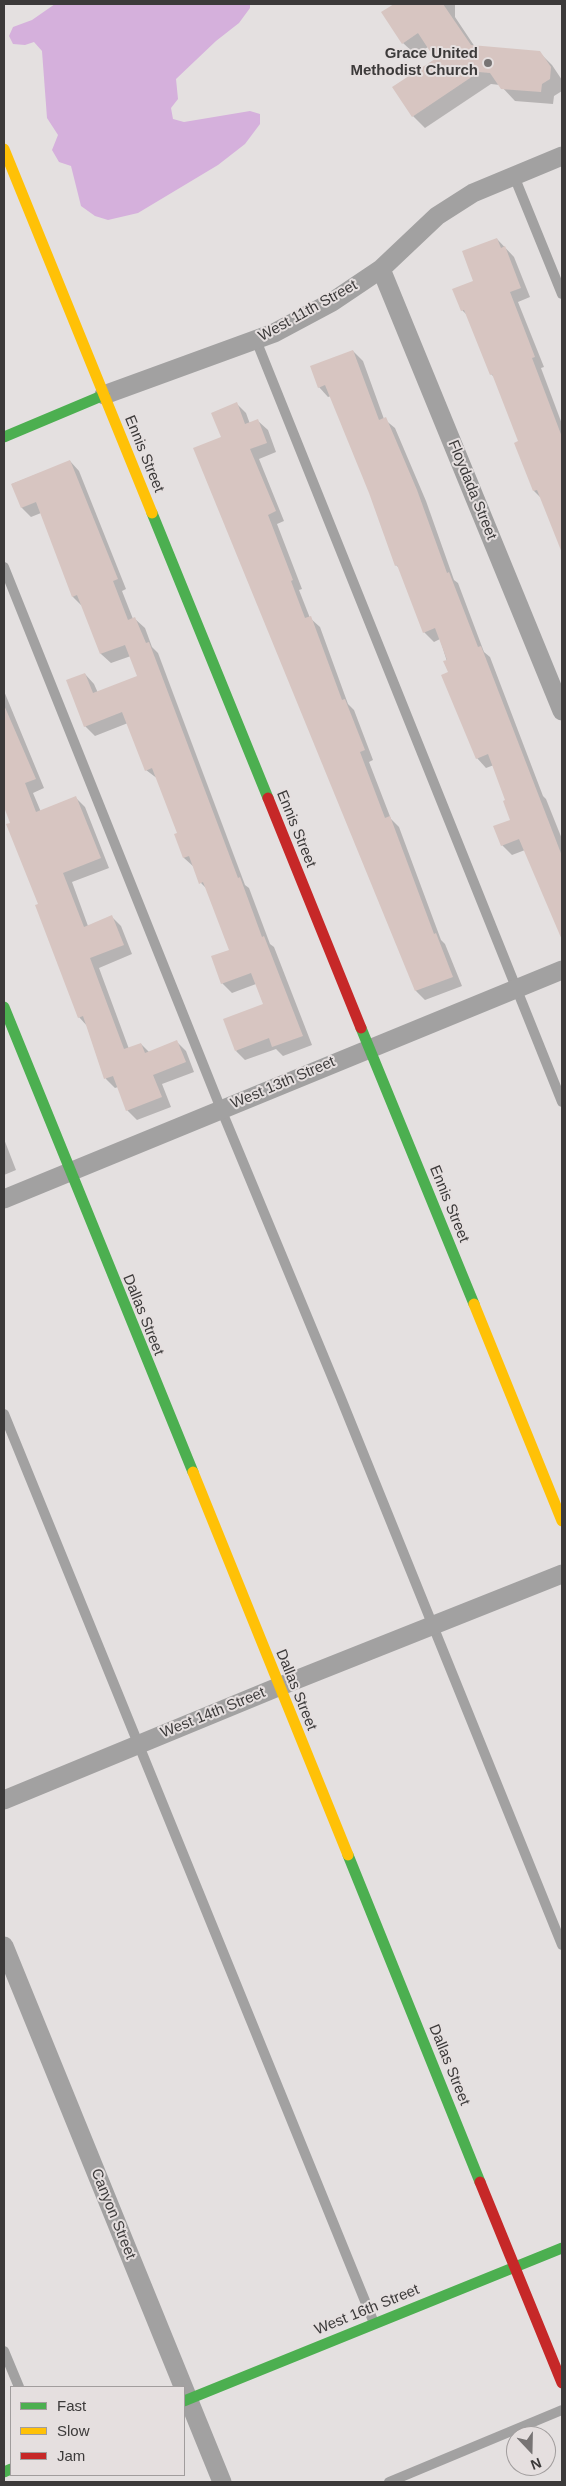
<!DOCTYPE html>
<html>
<head>
<meta charset="utf-8">
<style>
  body { margin:0 }
  #map { position:relative; width:566px; height:2486px; overflow:hidden; background:#e4e0e0; font-family:Helvetica,sans-serif }
  canvas { display:block }
  .frame { position:absolute; inset:0; border:5px solid #3c3a3a; pointer-events:none }
  .legend { position:absolute; left:10px; top:2386px; width:175px; height:90px; box-sizing:border-box; background:#e5dfdf; border:1px solid #a19d9d; margin:0; padding:6px 9px; list-style:none; font-size:15px; color:#3c3a3a }
  .legend li { display:flex; align-items:center; gap:10px; height:25px }
  .legend b { width:25px; border:1px solid #a19d9d }
  .north { position:absolute; left:506px; top:2426px; width:50px; height:50px; box-sizing:border-box; background:#e5dfdf; border:1px solid #a19d9d; border-radius:50%; rotate:159deg; font-size:14px; font-weight:700; line-height:20px; text-align:center; color:#3c3a3a }
  .north::after { content:''; display:block; margin:auto; width:18px; height:22px; background:#777474; clip-path:polygon(50% 0,100% 100%,50% 72%,0 100%) }
</style>
</head>
<body>
<div id="map">
<canvas width="566" height="2486"></canvas>
<div class="frame"></div>
<ul class="legend">
<li><b style="height:6px;background:#4caf50"></b>Fast</li>
<li><b style="height:6px;background:#ffc107"></b>Slow</li>
<li><b style="height:6px;background:#c62828"></b>Jam</li>
</ul>
<div class="north">N</div>
</div>
<script>
const context = document.querySelector('canvas').getContext('2d');
context.lineJoin = 'round';
function paint(path, color) {
  context.fillStyle = color;
  context.fill(path, 'evenodd');
}
function toPath(rows) {
  const path = new Path2D();
  for (const r of rows) {
    path.moveTo(r[0], r[1]);
    for (let i = 2; i < r.length; i += 2) path.lineTo(r[i], r[i + 1]);
  }
  return path;
}
function stroke(path, color, width, dash) {
  context.strokeStyle = color;
  context.lineWidth = width;
  context.lineCap = dash ? 'butt' : 'round';
  context.setLineDash(dash || []);
  context.stroke(path);
}
function write(font, color, halo, rows, align = 'center') {
  context.font = font + ' Helvetica,sans-serif';
  context.lineWidth = 4;
  context.setLineDash([]);
  context.textBaseline = 'middle';
  context.strokeStyle = halo;
  context.fillStyle = color;
  for (const [text, x, y, turn = 0] of rows) {
    context.save();
    context.translate(x, y);
    context.rotate((+turn || 0) * Math.PI / 180);
    context.textAlign = isNaN(turn) ? turn : align;
    if (halo) context.strokeText(text, 0, 0);
    context.fillText(text, 0, 0);
    context.restore();
  }
}
paint(toPath([
  [55,4,250,4,250,8,239,23,216,41,176,79,178,99,171,108,173,119,184,122,250,111,260,114,260,124,245,144,218,165,138,213,108,220,95,216,81,206,71,166,59,162,52,150,58,135,47,118,42,51,34,42,25,45,13,44,9,36,13,27,32,20]
]), '#d5b0dc');
paint(toPath([
  [396,4,455,4,455,17,475,47,539,52,552,65,562,80,562,91,554,96,553,104,515,101,500,85,491,84,425,128,413,116,436,59,428,47,416,55,403,43,383,13],
  [497,239,514,257,530,297,518,302,544,367,541,368,562,424,562,551,542,499,534,491,520,442,496,379,491,374,468,316,462,310],
  [353,351,363,361,384,419,395,428,426,501,454,580,458,583,484,652,490,657,543,796,546,799,562,839,562,936,525,850,512,855,502,845,512,820,507,801,494,765,486,768,477,758,440,639,434,642,424,632,400,569,396,565,370,492,331,396,328,397,319,387],
  [237,404,246,413,250,424,258,421,268,430,276,452,259,459,284,521,277,524,302,589,299,590,310,618,320,627,348,704,354,710,373,760,369,762,391,819,399,827,441,940,445,944,462,986,425,1000,416,991,195,449,222,438],
  [70,461,79,471,126,589,122,591,133,619,135,619,145,628,152,647,158,653,245,885,249,888,270,944,274,947,312,1045,283,1056,276,1049,245,1060,236,1051,264,1005,256,984,232,993,222,983,230,950,207,889,201,883,194,867,184,858,179,834,158,779,146,770,128,723,95,736,85,726,85,674,94,684,98,693,139,676,131,656,111,663,101,654,82,606,73,597,41,513,31,517,22,508,12,484],
  [4,691,44,788,33,793,41,812,76,798,85,807,109,868,72,882,88,926,112,917,121,926,132,954,99,968,129,1049,141,1044,149,1052,177,1042,186,1051,194,1072,162,1084,171,1107,137,1120,127,1110,118,1087,115,1088,106,1079,88,1027,79,1017,4,804],
  [4,1139,16,1170,4,1175]
]), '#0003');
paint(toPath([
  [394,4,443,4,471,45,540,51,551,67,550,79,542,84,541,92,501,89,490,73,479,72,412,117,392,87,435,59,418,33,402,44,381,12],
  [497,238,501,248,505,246,521,288,510,292,535,357,532,358,562,437,562,553,537,490,533,491,514,443,518,441,492,374,490,375,464,310,461,311,452,289,473,281,462,251],
  [353,350,379,420,386,417,417,490,447,573,449,572,478,647,481,646,562,856,562,940,519,839,501,846,493,826,510,820,503,801,505,800,488,754,476,759,441,675,448,672,443,661,447,660,435,628,423,633,397,565,395,566,369,493,325,385,318,388,310,366],
  [237,402,245,424,258,419,267,443,250,449,276,511,268,515,293,580,291,581,305,618,311,616,342,700,345,699,365,750,360,752,385,818,390,816,434,934,436,933,453,977,415,991,193,448,221,437,211,413],
  [70,460,118,579,113,581,128,620,135,617,146,643,149,642,238,878,240,877,262,937,264,936,303,1036,272,1047,269,1038,235,1051,223,1019,263,1004,251,973,221,984,211,956,229,950,203,882,199,884,189,856,183,858,174,834,177,833,152,768,145,771,122,712,84,727,66,680,85,673,93,693,137,676,125,645,100,654,77,595,72,597,36,502,21,508,11,484],
  [4,705,36,779,25,783,36,812,76,796,101,858,63,873,84,927,112,915,124,945,90,958,124,1049,141,1043,145,1053,177,1040,186,1062,153,1075,162,1097,126,1111,113,1076,104,1079,83,1016,78,1018,35,905,38,904,6,824,10,823,4,807]
]), '#d7c5c1');
stroke(toPath([
  [514,176,562,294],
  [256,340,562,1102],
  [4,567,221,1109,340,1396,562,1945],
  [4,1414,374,2323],
  [4,2351,19,2387],
  [389,2482,562,2410]
]), '#a2a1a1', 10);
stroke(toPath([
  [381,269,562,711],
  [104,395,274,333,332,302,381,269,437,216,473,193,562,156],
  [4,1199,562,970],
  [4,1800,278,1687,562,1574],
  [4,1946,222,2482]
]), '#a2a1a1', 19);
stroke(toPath([
  [4,437,104,395],
  [152,513,268,798],
  [4,1007,193,1472],
  [361,1028,474,1304],
  [348,1855,480,2182],
  [184,2401,562,2248],
  [4,2472,11,2469]
]), '#4caf50', 11);
stroke(toPath([
  [4,149,152,513],
  [474,1304,562,1521],
  [193,1472,348,1855]
]), '#ffc107', 11);
stroke(toPath([
  [268,798,361,1028],
  [480,2182,562,2383]
]), '#c62828', 11);
for (const [x, y, r, color] of [
  [488,63,5,"#777474"]
]) {
  const dot = new Path2D();
  dot.arc(x, y, r, 0, 2 * Math.PI);
  context.fillStyle = color;
  context.fill(dot);
  stroke(dot, '#e5dfdf', 2);
}
write('bold 15px', '#3c3a3a', '#e5dfdf', [
  ["Grace United",478,54],
  ["Methodist Church",478,71]
], 'right');
write('15px', '#3c3a3a', '#e5dfdf', [
  ["West 11th Street",308,311,-29],
  ["Ennis Street",144,454,68],
  ["Floydada Street",472,490,68],
  ["Ennis Street",296,829,68],
  ["West 13th Street",283,1083,-23],
  ["Ennis Street",449,1204,68],
  ["Dallas Street",143,1315,68],
  ["Dallas Street",296,1690,68],
  ["West 14th Street",213,1713,-22],
  ["Dallas Street",449,2065,68],
  ["Canyon Street",113,2214,68],
  ["West 16th Street",367,2310,-22]
]);
</script>
</body>
</html>
